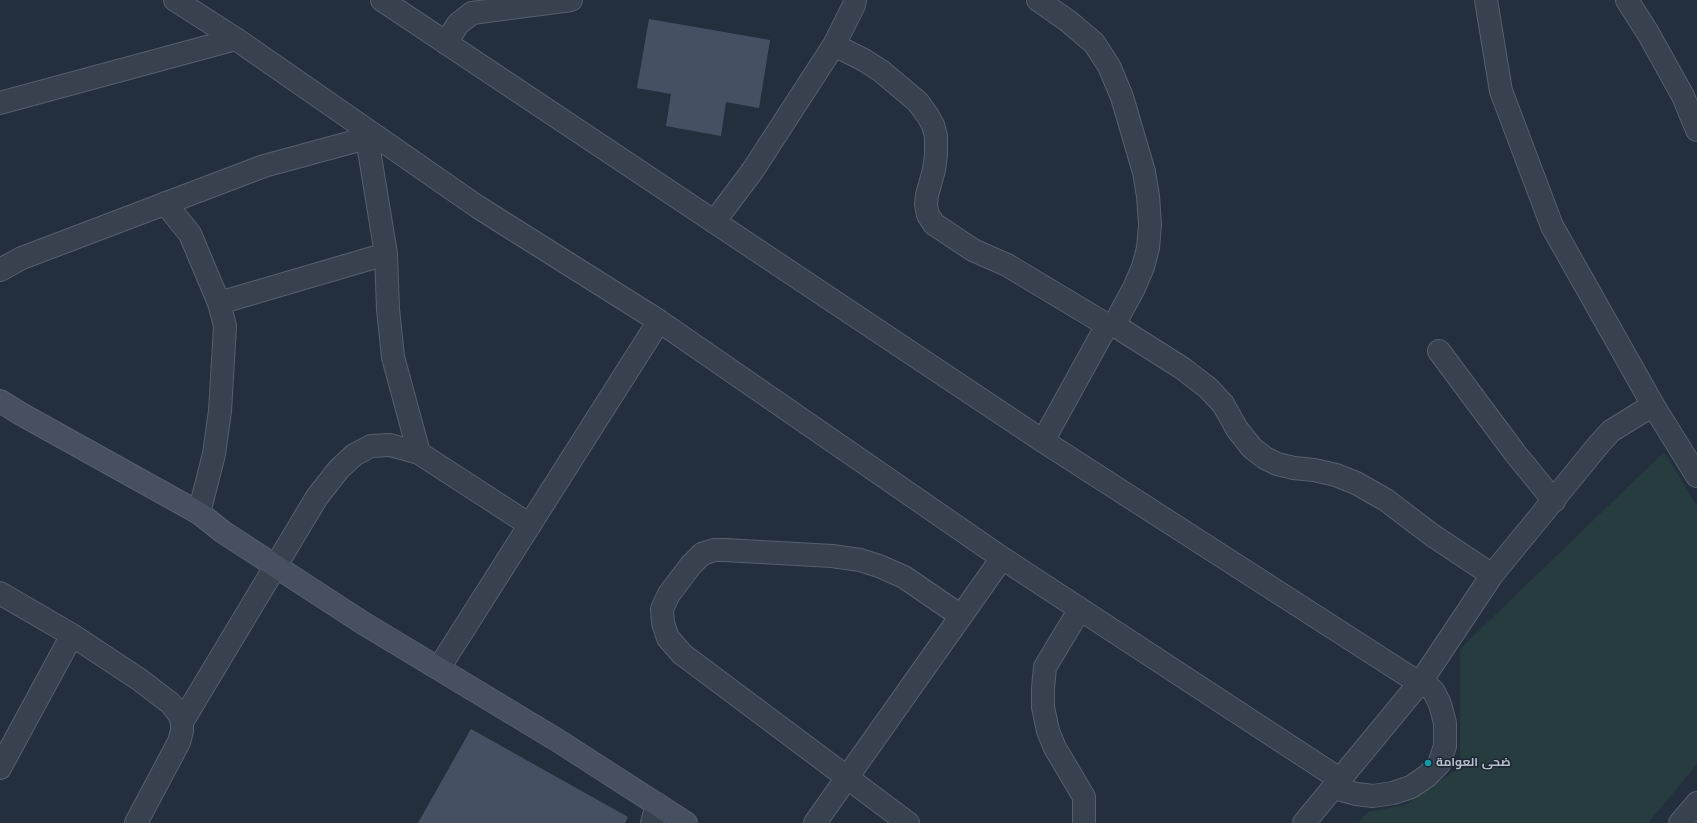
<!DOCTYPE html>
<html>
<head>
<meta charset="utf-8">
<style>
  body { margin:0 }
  canvas { display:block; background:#242f3e }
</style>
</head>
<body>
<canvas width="1697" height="823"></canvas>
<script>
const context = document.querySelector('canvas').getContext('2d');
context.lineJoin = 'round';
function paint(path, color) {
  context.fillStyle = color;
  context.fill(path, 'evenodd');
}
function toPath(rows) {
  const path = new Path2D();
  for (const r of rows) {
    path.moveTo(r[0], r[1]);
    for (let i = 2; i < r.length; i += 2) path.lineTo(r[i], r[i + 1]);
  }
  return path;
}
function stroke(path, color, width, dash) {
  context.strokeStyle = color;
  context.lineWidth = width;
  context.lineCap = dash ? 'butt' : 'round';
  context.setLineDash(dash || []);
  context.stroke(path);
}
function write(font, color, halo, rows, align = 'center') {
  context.font = font + ' Jost,Cairo,sans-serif';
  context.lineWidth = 3;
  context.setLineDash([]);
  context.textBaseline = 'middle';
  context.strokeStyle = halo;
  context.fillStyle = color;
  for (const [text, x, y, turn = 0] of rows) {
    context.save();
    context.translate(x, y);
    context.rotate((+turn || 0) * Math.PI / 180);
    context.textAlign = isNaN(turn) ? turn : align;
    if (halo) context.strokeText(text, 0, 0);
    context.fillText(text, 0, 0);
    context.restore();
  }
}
paint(toPath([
  [1664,452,1697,506,1697,764,1648,823,1358,823,1368,812,1405,805,1460,767,1460,649]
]), '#263c3f');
paint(toPath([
  [649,19,770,40,759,108,726,102,721,136,666,126,671,94,637,88],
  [471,729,628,817,625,823,418,823]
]), '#455162');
const street = toPath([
  [175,0,236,39,478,207,659,321,1002,558,1341,780],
  [382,0,1043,441,1419,683],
  [1038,0,1068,21,1094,43,1109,66,1122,97,1144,172,1148,196,1150,225,1148,248,1143,267,1134,288,1114,325,1107,325],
  [1486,0,1501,91,1552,226,1653,405,1697,476],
  [1627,0,1648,33,1683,96,1697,130],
  [446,43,458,24,472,13,571,0],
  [834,45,854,5,855,0],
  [0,103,236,39],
  [367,138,386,254,388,309,393,357,419,453],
  [165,203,190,234,219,303,225,326,220,411,214,454,199,513],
  [714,222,753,170,834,45,864,60,881,71,918,102,928,116,933,125,936,136,936,155,934,170,927,195,926,205,928,215,934,224,973,250,1007,265,1107,325,1043,441],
  [0,270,22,258,264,166,367,138,370,133],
  [219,303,386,254],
  [1114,325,1182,368,1208,388,1223,404,1237,429,1252,448,1265,458,1277,464,1294,468,1314,470,1336,475,1356,483,1386,500,1432,535,1492,575],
  [1439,351,1515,453,1554,501],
  [0,593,72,635,140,680,170,703,179,714,182,722,182,731,179,742,136,823],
  [1080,609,1045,667,1043,688,1043,707,1048,731,1055,748,1084,797,1084,823],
  [439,668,659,321],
  [182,722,317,497,339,469,354,455,371,446,390,445,419,453,530,525],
  [0,768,72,635],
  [1334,788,1356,794,1373,796,1393,793,1411,787,1427,776,1439,764,1445,746,1445,723,1440,704,1434,692,1422,680],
  [652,823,657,804],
  [815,823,1002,558],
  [908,823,682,654,668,638,663,623,662,609,669,594,691,565,702,554,714,550,725,550,832,556,860,560,879,566,904,577,961,616],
  [1304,823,1422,680,1492,575,1600,443,1611,431,1653,405],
  [1680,823,1697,803]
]);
const secondary = toPath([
  [0,401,21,414,199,513,223,532,363,623,557,740,686,823]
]);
stroke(street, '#565f6c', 24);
stroke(secondary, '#565f6c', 24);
stroke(street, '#38414e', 22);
stroke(secondary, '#465061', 22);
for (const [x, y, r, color] of [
  [1428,763,4,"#0f9aa8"]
]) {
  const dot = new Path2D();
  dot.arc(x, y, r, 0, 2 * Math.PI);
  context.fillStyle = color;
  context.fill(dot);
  stroke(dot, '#1d2633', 1.5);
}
write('bold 12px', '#b4bcc9', '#1d2633', [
  ["ضحى العوامة",1436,763]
], 'left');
</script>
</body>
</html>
